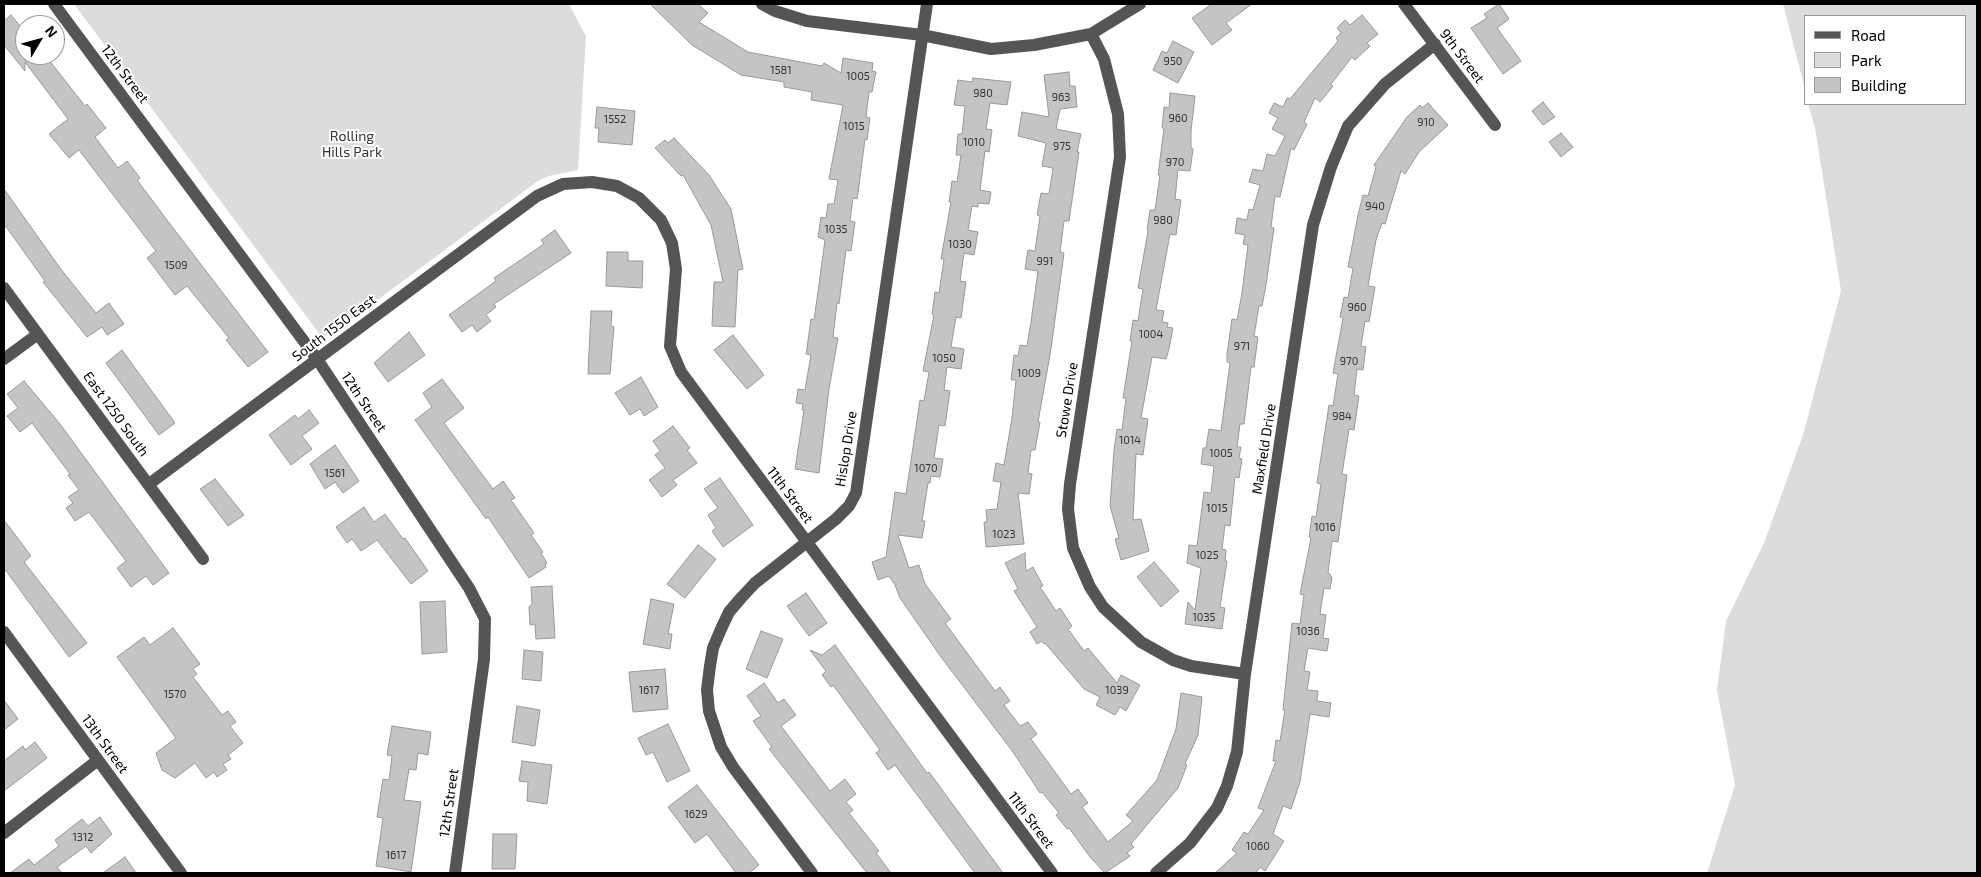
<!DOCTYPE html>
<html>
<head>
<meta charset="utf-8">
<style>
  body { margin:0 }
  #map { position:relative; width:1981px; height:877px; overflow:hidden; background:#fff; font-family:"Exo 2",sans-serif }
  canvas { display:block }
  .frame { position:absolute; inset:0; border:5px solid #000; pointer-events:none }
  .legend { position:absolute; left:1804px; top:15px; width:162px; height:90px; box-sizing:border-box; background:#fff; border:1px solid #999; margin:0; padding:6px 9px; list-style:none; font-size:15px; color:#000 }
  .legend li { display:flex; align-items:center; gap:10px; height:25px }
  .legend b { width:25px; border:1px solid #999 }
  .north { position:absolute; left:15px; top:15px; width:50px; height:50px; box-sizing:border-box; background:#fff; border:1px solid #999; border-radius:50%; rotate:53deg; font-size:14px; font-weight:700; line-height:20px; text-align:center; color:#000 }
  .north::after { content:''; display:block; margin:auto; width:18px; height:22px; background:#000; clip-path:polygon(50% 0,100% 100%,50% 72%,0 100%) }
</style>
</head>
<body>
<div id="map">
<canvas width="1981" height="877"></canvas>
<div class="frame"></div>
<ul class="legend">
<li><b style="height:6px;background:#555"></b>Road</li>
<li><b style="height:14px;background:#dcdcdc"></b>Park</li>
<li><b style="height:14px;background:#c4c4c4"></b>Building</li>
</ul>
<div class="north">N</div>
</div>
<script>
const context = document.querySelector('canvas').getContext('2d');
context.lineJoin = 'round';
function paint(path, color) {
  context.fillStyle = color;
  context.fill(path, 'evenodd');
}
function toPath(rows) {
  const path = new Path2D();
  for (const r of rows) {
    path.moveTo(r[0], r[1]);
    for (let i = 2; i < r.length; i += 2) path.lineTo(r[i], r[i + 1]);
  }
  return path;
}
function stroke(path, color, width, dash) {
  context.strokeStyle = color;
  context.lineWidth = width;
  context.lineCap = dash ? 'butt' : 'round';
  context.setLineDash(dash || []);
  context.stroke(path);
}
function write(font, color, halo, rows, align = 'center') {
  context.font = font + ' "Exo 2",sans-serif';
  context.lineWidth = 4;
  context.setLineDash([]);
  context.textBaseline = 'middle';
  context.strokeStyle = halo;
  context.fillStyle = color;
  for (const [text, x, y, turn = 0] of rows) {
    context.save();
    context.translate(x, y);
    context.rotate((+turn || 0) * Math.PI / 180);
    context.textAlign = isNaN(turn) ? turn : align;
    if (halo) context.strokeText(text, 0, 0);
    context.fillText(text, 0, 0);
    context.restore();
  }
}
paint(toPath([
  [74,4,569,4,586,36,578,170,549,176,538,181,330,335,321,336],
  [1783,4,1977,4,1977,873,1707,873,1735,785,1717,690,1726,621,1764,543,1803,435,1841,291,1815,128,1808,104,1965,104,1965,16,1805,16,1805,89]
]), '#dcdcdc');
const building = toPath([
  [650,4,698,4,708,13,699,22,748,52,822,66,824,63,841,73,843,58,873,63,872,71,876,72,872,92,869,92,866,117,870,118,867,140,865,139,858,193,857,199,853,198,850,221,855,222,851,251,846,250,839,304,837,303,833,337,838,338,829,389,819,473,795,469,804,410,802,410,803,404,796,403,798,389,805,390,811,355,806,354,807,348,811,319,814,320,818,292,825,240,818,237,821,217,826,218,828,204,834,204,838,180,829,179,843,105,811,100,812,92,784,87,784,82,741,75,692,45,650,4],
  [1212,4,1252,4,1226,23,1232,30,1212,45,1192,18,1212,4],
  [1499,4,1509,19,1497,28,1521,61,1503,74,1471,28,1487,18,1484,14,1499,4],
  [11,15,25,32,25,55,45,55,85,106,87,104,106,128,95,137,118,168,127,161,140,178,137,180,170,224,268,352,248,367,226,340,229,338,187,286,175,295,147,258,156,251,79,150,69,158,49,134,68,119,25,62,25,71,4,45,4,21,11,15],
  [1362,15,1378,34,1367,43,1370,46,1355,60,1352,57,1331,84,1333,86,1320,102,1315,98,1304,122,1307,124,1294,150,1291,148,1280,197,1275,196,1271,227,1274,228,1266,285,1262,306,1259,306,1254,336,1258,337,1254,367,1251,367,1244,424,1240,424,1237,447,1241,447,1239,458,1242,459,1239,478,1235,477,1230,526,1225,525,1222,549,1226,550,1225,561,1227,561,1220,607,1225,608,1222,629,1185,624,1188,602,1195,610,1201,568,1187,563,1189,545,1197,546,1204,492,1211,493,1214,466,1201,464,1203,448,1206,448,1209,429,1221,431,1230,363,1227,362,1227,354,1232,319,1237,320,1242,293,1248,245,1243,244,1245,235,1235,233,1237,218,1247,220,1249,209,1253,210,1260,185,1249,182,1253,169,1263,171,1267,154,1275,156,1285,136,1272,129,1278,118,1269,113,1274,103,1283,107,1287,98,1290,99,1338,41,1336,38,1341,33,1337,28,1345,20,1350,25,1362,15],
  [1173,41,1194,52,1178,83,1153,70,1162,51,1167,53,1173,41],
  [1069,72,1070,86,1075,86,1077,107,1060,109,1056,129,1081,134,1077,152,1079,152,1069,221,1064,221,1060,252,1064,253,1051,349,1038,422,1040,422,1035,450,1031,450,1028,473,1032,474,1029,494,1018,493,1024,544,986,547,984,522,987,522,986,510,997,509,1001,482,993,481,996,463,1004,465,1012,418,1016,380,1011,380,1014,355,1018,356,1020,345,1027,346,1031,322,1038,271,1025,269,1028,250,1035,251,1040,216,1037,215,1041,193,1049,194,1053,168,1042,166,1046,143,1018,136,1022,112,1049,117,1044,75,1069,72],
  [973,78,1011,82,1007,105,990,103,986,129,992,130,989,152,985,151,980,190,991,192,989,204,978,203,978,207,972,206,968,230,978,232,974,255,964,253,960,281,966,282,961,318,956,317,951,347,964,349,961,369,947,367,944,390,950,391,945,426,939,425,934,458,943,459,940,477,931,476,930,483,928,483,922,521,925,521,922,538,898,535,909,568,919,565,925,584,951,619,945,623,995,691,1000,687,1010,701,1004,705,1020,726,1028,722,1037,734,1031,739,1071,794,1078,789,1088,803,1082,807,1108,842,1133,821,1126,815,1157,780,1176,729,1181,693,1202,697,1198,735,1185,764,1187,765,1178,788,1131,844,1134,847,1127,853,1130,856,1105,873,1090,857,1069,828,1067,829,1056,815,1059,813,1042,792,1040,793,1013,752,941,657,900,598,895,585,889,576,878,580,872,562,886,557,895,492,906,494,920,400,924,401,929,372,923,371,934,315,932,314,935,292,939,293,944,259,941,259,951,202,949,202,952,181,957,182,961,155,956,155,958,134,962,134,965,106,954,105,958,80,972,82,973,78],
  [1170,93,1195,96,1191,131,1191,148,1193,149,1190,171,1178,170,1175,199,1181,200,1176,235,1170,234,1156,310,1164,311,1162,322,1168,323,1167,327,1173,328,1169,349,1166,359,1152,357,1141,418,1148,419,1143,455,1136,454,1133,520,1141,519,1149,551,1121,560,1115,539,1119,538,1110,506,1114,450,1117,429,1122,430,1126,398,1123,398,1132,341,1130,341,1133,320,1138,321,1143,289,1138,288,1148,231,1147,230,1150,210,1155,210,1160,175,1158,175,1164,128,1162,128,1164,107,1169,108,1170,93],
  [1543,102,1555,117,1543,125,1532,111,1543,102],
  [1428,103,1448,125,1419,152,1405,174,1401,171,1385,224,1382,223,1376,240,1368,286,1375,287,1369,322,1365,321,1361,346,1366,347,1363,370,1357,369,1354,395,1359,396,1354,430,1349,429,1342,474,1347,475,1338,542,1332,541,1328,573,1330,574,1332,578,1330,589,1324,588,1320,614,1326,615,1323,638,1329,639,1327,651,1308,648,1304,671,1310,672,1307,690,1318,691,1317,701,1331,703,1329,717,1310,714,1300,782,1291,809,1283,806,1273,834,1284,841,1265,871,1260,867,1256,873,1215,873,1237,853,1232,850,1244,832,1248,834,1264,810,1258,808,1276,761,1273,761,1276,740,1280,741,1285,710,1283,710,1292,623,1300,624,1304,595,1300,594,1311,538,1309,537,1312,516,1316,517,1321,484,1317,483,1329,405,1333,406,1338,374,1333,373,1343,318,1340,317,1344,297,1348,298,1353,268,1348,267,1358,215,1363,195,1368,196,1376,167,1374,165,1407,117,1420,105,1422,108,1428,103],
  [597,107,635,111,632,145,598,142,599,128,595,128,597,107],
  [1561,133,1573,147,1561,157,1549,142,1561,133],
  [674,138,709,175,731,209,743,269,738,270,735,327,712,326,714,282,723,282,711,225,683,175,681,176,655,148,665,140,668,143,674,138],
  [4,189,60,268,96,313,109,303,124,324,107,335,102,327,87,337,43,282,45,281,4,224,4,189],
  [555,230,571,253,494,304,496,307,486,315,491,321,477,332,472,325,462,332,449,315,496,281,494,278,544,244,541,240,555,230],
  [607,252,628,252,628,261,643,261,642,288,606,286,607,252],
  [591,311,612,311,611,326,614,327,610,374,588,374,591,311],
  [409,332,425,355,388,382,374,363,409,332],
  [733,335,764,375,747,389,714,350,733,335],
  [122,350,175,423,159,435,106,363,122,350],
  [641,377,658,407,644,416,640,409,630,415,615,393,641,377],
  [442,379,464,408,444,423,493,489,503,481,515,498,511,500,534,533,531,535,543,552,541,553,547,563,545,564,546,567,529,578,488,517,486,519,415,420,432,407,423,393,442,379],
  [24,381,60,424,169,573,153,585,146,576,131,587,117,568,126,561,89,512,75,521,66,508,73,503,68,497,79,490,68,475,70,474,32,423,20,432,7,416,18,408,7,394,24,381],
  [309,410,319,423,302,436,312,449,291,465,269,435,295,415,298,419,309,410],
  [673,426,690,448,687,450,697,463,673,480,677,485,662,497,649,480,665,468,655,455,660,451,653,441,673,426],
  [335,445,359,481,343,493,335,482,325,489,310,464,335,445],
  [720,478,753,525,723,547,712,531,716,528,708,515,718,508,704,489,720,478],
  [215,479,244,515,228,526,200,489,215,479],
  [364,507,374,522,385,514,403,539,405,538,428,571,411,584,377,540,361,551,352,539,347,543,336,527,364,507],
  [4,520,31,556,24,562,87,643,69,657,4,568,4,520],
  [698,545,716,559,685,598,667,584,698,545],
  [1025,553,1026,571,1033,567,1043,586,1040,587,1056,611,1060,608,1072,626,1068,629,1084,651,1088,648,1117,683,1121,675,1140,685,1126,711,1120,707,1115,715,1096,705,1100,697,1084,689,1045,643,1044,644,1042,641,1037,644,1030,632,1037,627,1014,591,1018,589,1005,563,1025,553],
  [1154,562,1179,591,1161,607,1137,577,1154,562],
  [552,586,555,638,536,639,535,624,530,625,529,607,532,604,531,587,552,586],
  [806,593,827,623,809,636,787,606,806,593],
  [651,599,674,604,668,634,672,634,670,649,643,644,651,599],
  [445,601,447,652,422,654,420,602,445,601],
  [173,628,200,664,193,669,197,674,193,677,222,715,228,711,236,722,230,726,243,743,228,755,231,759,223,764,227,770,217,777,214,772,206,778,195,763,175,778,162,770,156,753,176,738,117,657,144,637,150,645,173,628],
  [761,631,783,639,767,678,746,669,761,631],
  [835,645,927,773,929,772,1003,873,975,873,895,765,888,770,876,753,880,750,833,685,831,687,822,675,826,671,810,650,822,655,835,645],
  [524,650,543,652,541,681,522,679,524,650],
  [665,669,668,709,633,712,629,672,665,669],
  [764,683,778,703,784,699,796,715,781,726,830,791,845,779,856,794,846,802,853,810,849,813,879,851,876,853,891,873,867,873,769,749,772,747,753,721,761,716,747,696,764,683],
  [4,700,18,719,4,730,4,700],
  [517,706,540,710,535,746,512,742,517,706],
  [668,724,690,771,667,782,653,752,646,755,638,738,668,724],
  [392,726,431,732,428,755,418,753,416,770,409,769,404,800,421,802,411,872,376,866,383,818,377,817,383,779,389,780,392,756,387,755,392,726],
  [35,742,47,758,4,791,4,761,23,746,25,750,35,742],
  [522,761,552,765,547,804,527,801,528,782,519,781,522,761],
  [697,785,759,865,749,873,736,873,707,834,695,843,668,807,697,785],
  [100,817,112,834,91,853,86,846,57,867,62,873,10,873,29,859,34,865,59,846,55,840,82,819,88,826,100,817],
  [493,834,517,834,515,869,492,869,493,834],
  [125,857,136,873,103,873,125,857]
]);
paint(building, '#c4c4c4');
stroke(building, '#999', 1);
stroke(toPath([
  [54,4,317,359,469,588,485,619,484,659,455,873],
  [762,4,775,11,807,21,922,35,991,49,1034,45,1091,34,1140,4],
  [1404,4,1495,125],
  [1091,34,1104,59,1118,114,1120,157,1070,484,1068,509,1073,548,1090,587,1103,607,1141,642,1173,660,1191,666,1245,674],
  [4,288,203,559],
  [4,359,38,334],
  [149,484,537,196,563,184,592,182,617,186,639,198,661,220,672,243,676,269,670,346,681,372,1052,873],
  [4,632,181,873],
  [4,833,98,760],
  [812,873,733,767,721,747,709,711,707,690,710,666,713,648,721,629,729,612,741,598,755,583,836,519,849,506,856,493,927,4],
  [1156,873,1190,843,1217,808,1227,786,1237,752,1245,674,1313,225,1331,167,1348,126,1385,84,1435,44]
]), '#555', 12);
write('11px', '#313131', null, [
  ["950",1173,61],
  ["1581",781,70],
  ["1005",858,76],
  ["980",983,93],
  ["963",1061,97],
  ["960",1178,118],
  ["1552",615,119],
  ["910",1426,122],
  ["1015",854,126],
  ["1010",974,142],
  ["975",1062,146],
  ["970",1175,162],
  ["940",1375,206],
  ["980",1163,220],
  ["1035",836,229],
  ["1030",960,244],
  ["991",1045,261],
  ["1509",176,265],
  ["960",1357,307],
  ["1004",1151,334],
  ["971",1242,346],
  ["1050",944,358],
  ["970",1349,361],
  ["1009",1029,373],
  ["984",1342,416],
  ["1014",1130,440],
  ["1005",1221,453],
  ["1070",926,468],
  ["1561",335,473],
  ["1015",1217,508],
  ["1016",1325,527],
  ["1023",1004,534],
  ["1025",1207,555],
  ["1035",1204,617],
  ["1036",1308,631],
  ["1617",649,690],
  ["1039",1117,690],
  ["1570",175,694],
  ["1629",696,814],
  ["1312",83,837],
  ["1060",1258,846],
  ["1617",396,855]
]);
write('14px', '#000', '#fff', [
  ["9th Street",1462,56,53],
  ["12th Street",125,74,53],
  ["South 1550 East",334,328,-37],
  ["Stowe Drive",1067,400,-81],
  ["12th Street",364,402,56],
  ["East 1250 South",116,414,54],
  ["Hislop Drive",846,449,-81],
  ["Maxfield Drive",1264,449,-81],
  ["11th Street",790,495,53],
  ["13th Street",105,744,54],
  ["12th Street",449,803,-82],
  ["11th Street",1031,820,53]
]);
write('14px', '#333', '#fff', [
  ["Rolling",352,136],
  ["Hills Park",352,152]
]);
</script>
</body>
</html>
